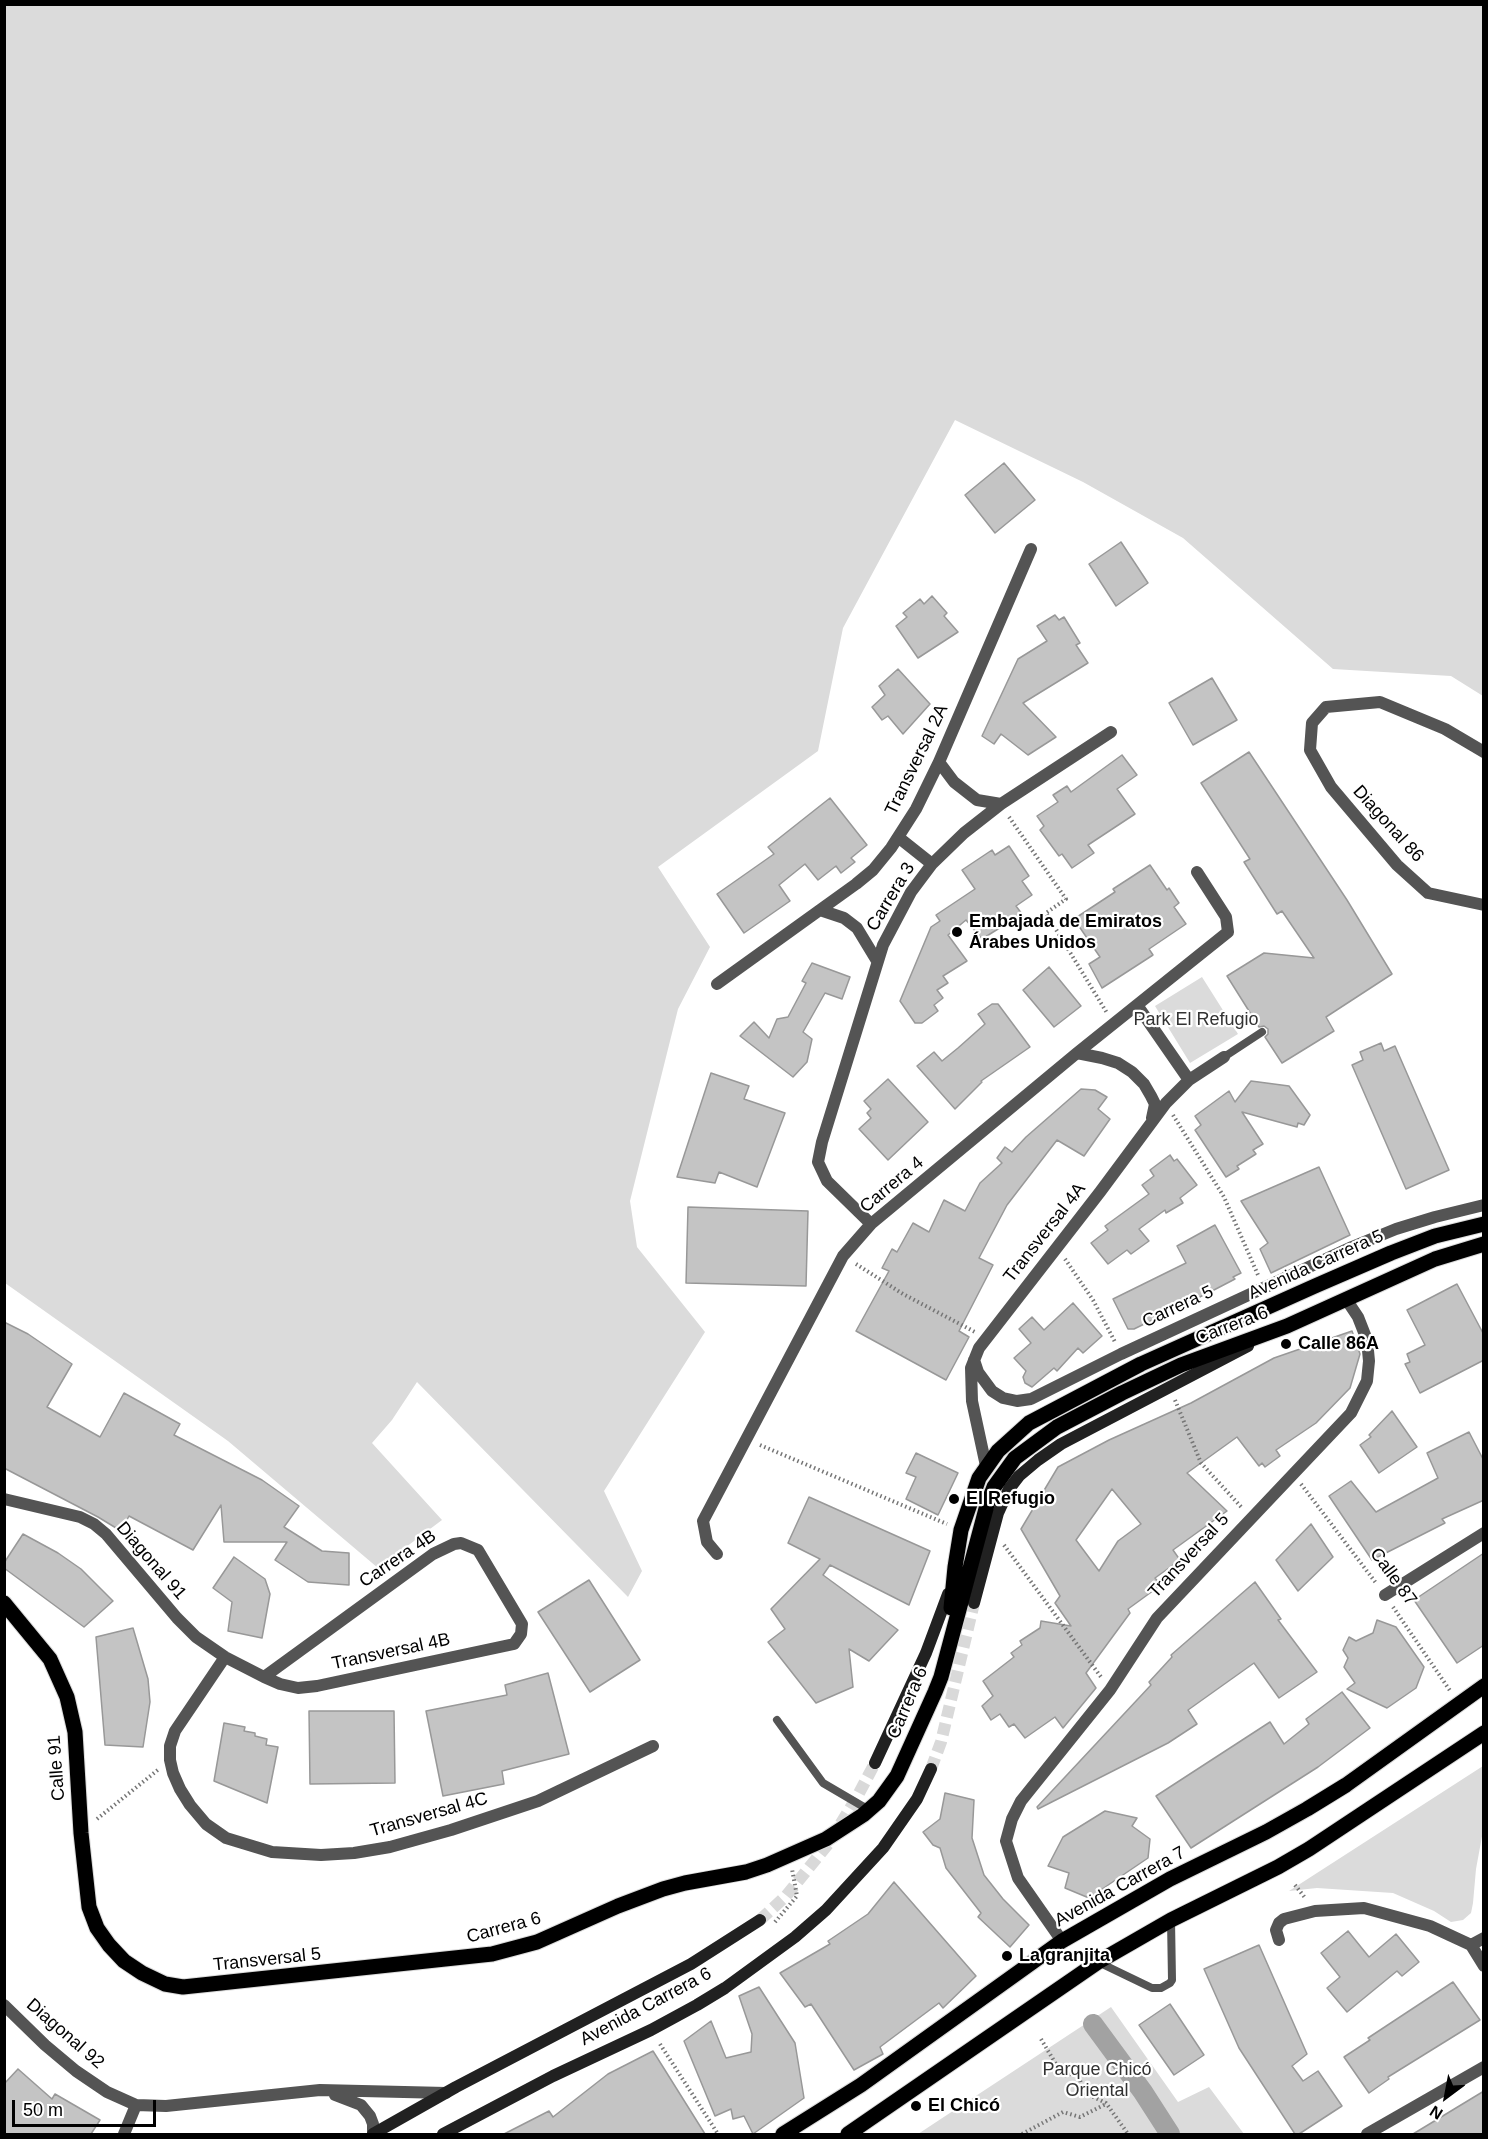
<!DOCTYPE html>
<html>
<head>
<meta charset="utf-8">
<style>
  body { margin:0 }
  #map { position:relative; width:1488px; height:2139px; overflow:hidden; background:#fff; font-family:Arial,sans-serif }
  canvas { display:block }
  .frame { position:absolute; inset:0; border:6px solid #000; pointer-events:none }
  .north { position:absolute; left:1416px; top:2067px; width:60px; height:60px; -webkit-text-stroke:4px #fff; paint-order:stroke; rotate:212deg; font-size:16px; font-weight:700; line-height:24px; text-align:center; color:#000 }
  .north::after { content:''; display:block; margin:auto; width:21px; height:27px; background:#000; clip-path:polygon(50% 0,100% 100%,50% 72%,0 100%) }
  .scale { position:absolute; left:12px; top:2100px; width:144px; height:27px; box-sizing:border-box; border:3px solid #000; border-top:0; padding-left:8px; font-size:18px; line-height:21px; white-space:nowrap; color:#000; -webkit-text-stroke:4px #fff; paint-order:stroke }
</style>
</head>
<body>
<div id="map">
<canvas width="1488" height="2139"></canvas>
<div class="frame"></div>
<div class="north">N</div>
<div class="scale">50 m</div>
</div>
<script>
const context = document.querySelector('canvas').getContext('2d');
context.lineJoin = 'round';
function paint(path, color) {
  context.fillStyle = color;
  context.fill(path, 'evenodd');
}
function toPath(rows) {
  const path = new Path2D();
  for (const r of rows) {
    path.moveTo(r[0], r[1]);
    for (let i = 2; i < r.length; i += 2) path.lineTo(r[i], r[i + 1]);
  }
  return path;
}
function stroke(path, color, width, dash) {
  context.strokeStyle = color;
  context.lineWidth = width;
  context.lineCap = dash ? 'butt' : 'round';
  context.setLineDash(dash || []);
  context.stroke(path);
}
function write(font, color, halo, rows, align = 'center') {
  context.font = font + ' Arial,sans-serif';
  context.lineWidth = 4.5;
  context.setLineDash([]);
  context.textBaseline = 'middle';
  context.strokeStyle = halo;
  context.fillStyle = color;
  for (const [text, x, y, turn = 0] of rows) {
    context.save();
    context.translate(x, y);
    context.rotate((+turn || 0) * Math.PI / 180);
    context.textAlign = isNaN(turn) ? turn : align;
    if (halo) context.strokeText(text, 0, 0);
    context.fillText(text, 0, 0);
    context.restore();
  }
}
paint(toPath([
  [5,4,1483,5,1483,696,1451,676,1333,669,1183,538,1083,482,955,420,843,628,818,751,658,867,710,947,678,1009,630,1201,637,1247,705,1332,604,1491,642,1571,628,1597,417,1382,392,1420,372,1443,442,1520,378,1568,228,1441,5,1283],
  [1202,977,1238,1034,1190,1063,1155,1006],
  [1483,1766,1483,1831,1476,1869,1473,1903,1471,1913,1463,1920,1451,1922,1434,1911,1393,1893,1317,1888,1289,1891],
  [1111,2007,1178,2102,1209,2087,1244,2134,918,2134]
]), '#dbdbdb');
stroke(toPath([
  [1093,2024,1143,2092,1170,2134]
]), '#a2a2a2', 20);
const building = toPath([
  [1004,463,1035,500,995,533,965,495,1004,463],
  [1121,542,1148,583,1116,606,1089,564,1121,542],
  [932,596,947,613,944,616,958,632,918,658,896,626,907,617,903,613,920,599,924,604,932,596],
  [1055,615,1059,620,1064,617,1080,643,1076,645,1088,663,1023,703,1056,737,1028,755,1001,734,994,744,982,736,1018,659,1047,641,1037,626,1055,615],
  [898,669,930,704,903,734,888,716,882,720,872,707,885,695,879,686,898,669],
  [1212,678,1237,720,1193,745,1169,703,1212,678],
  [1249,752,1347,900,1392,974,1326,1017,1334,1031,1282,1063,1265,1037,1268,1034,1268,1029,1264,1026,1259,1027,1227,976,1264,953,1314,958,1282,911,1277,914,1244,862,1250,859,1201,783,1249,752],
  [1122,755,1137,775,1117,789,1135,814,1088,845,1094,853,1072,868,1062,854,1059,856,1040,830,1044,826,1037,816,1058,802,1053,795,1067,786,1071,792,1122,755],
  [830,798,867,845,851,858,855,862,841,873,836,866,818,880,805,864,779,885,790,901,744,933,717,894,774,854,768,847,830,798],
  [1009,846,1029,876,1022,881,1032,895,1016,906,1022,914,982,939,966,920,948,935,967,961,943,976,948,983,937,990,943,998,934,1005,938,1011,922,1023,915,1023,900,1001,931,927,940,921,936,915,975,889,962,870,992,850,995,855,1009,846],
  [1150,865,1167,890,1169,888,1179,903,1174,907,1186,924,1149,949,1153,955,1102,988,1089,964,1100,957,1074,919,1115,892,1113,889,1150,865],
  [812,963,850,977,842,999,825,993,803,1032,812,1039,807,1062,793,1077,740,1036,754,1022,769,1038,777,1019,788,1017,806,983,802,981,812,963],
  [1049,967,1081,1006,1054,1027,1023,990,1049,967],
  [992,1004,998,1004,1030,1047,981,1081,982,1082,955,1109,917,1066,934,1052,942,1061,958,1048,985,1024,978,1014,992,1004],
  [1381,1043,1384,1051,1395,1046,1449,1170,1406,1189,1352,1065,1363,1060,1360,1052,1381,1043],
  [711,1073,749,1086,744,1099,785,1113,757,1187,719,1172,715,1183,677,1177,711,1073],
  [888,1079,928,1122,888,1160,859,1129,871,1118,867,1113,871,1109,864,1101,888,1079],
  [1251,1081,1289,1086,1310,1115,1304,1125,1298,1123,1297,1127,1242,1112,1263,1144,1253,1150,1256,1154,1237,1166,1239,1169,1226,1177,1195,1130,1201,1125,1195,1116,1229,1091,1235,1102,1251,1081],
  [1081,1089,1095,1090,1107,1097,1098,1109,1110,1119,1084,1156,1057,1140,1007,1205,979,1258,993,1265,959,1331,969,1337,946,1380,856,1331,889,1271,882,1268,892,1249,897,1252,913,1223,929,1232,944,1200,965,1211,980,1183,1002,1163,997,1158,1005,1147,1012,1152,1026,1137,1081,1089],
  [1170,1155,1174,1161,1177,1159,1197,1185,1180,1198,1183,1203,1166,1213,1165,1210,1139,1229,1149,1241,1131,1254,1127,1250,1108,1264,1091,1243,1108,1230,1105,1226,1149,1194,1142,1185,1154,1176,1150,1170,1170,1155],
  [1319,1167,1350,1235,1271,1273,1260,1249,1268,1243,1241,1201,1319,1167],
  [688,1207,808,1211,806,1286,686,1283,688,1207],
  [1215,1225,1241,1273,1233,1277,1235,1279,1212,1291,1134,1329,1128,1329,1113,1299,1186,1263,1177,1246,1215,1225],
  [1457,1284,1484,1335,1484,1360,1420,1393,1405,1364,1410,1362,1407,1354,1425,1345,1407,1310,1457,1284],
  [1073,1303,1102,1336,1083,1353,1078,1348,1057,1371,1054,1368,1032,1387,1025,1383,1023,1377,1026,1371,1014,1358,1031,1343,1019,1329,1032,1317,1044,1330,1073,1303],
  [4,1322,28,1334,72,1364,47,1407,100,1437,124,1393,180,1424,174,1435,262,1480,299,1506,284,1527,322,1551,349,1553,349,1585,308,1582,275,1560,287,1542,224,1542,221,1505,193,1550,129,1516,121,1531,98,1517,4,1468,4,1322],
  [1352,1331,1360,1354,1350,1388,1316,1423,1276,1450,1280,1456,1265,1467,1262,1463,1259,1466,1237,1437,1187,1473,1227,1511,1173,1550,1180,1560,1155,1578,1161,1585,1128,1609,1130,1613,1086,1673,1096,1688,1063,1728,1055,1717,1025,1738,1014,1724,1009,1727,1000,1714,991,1720,982,1706,993,1696,983,1681,1014,1657,1011,1653,1022,1645,1020,1641,1040,1628,1041,1621,1071,1626,1055,1603,1060,1596,1021,1529,1058,1467,1109,1440,1191,1403,1274,1358,1352,1331],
  [1112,1489,1141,1524,1118,1541,1099,1571,1076,1540,1112,1489],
  [1392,1411,1417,1447,1379,1473,1360,1445,1371,1437,1369,1435,1392,1411],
  [1469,1432,1484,1461,1484,1500,1442,1519,1445,1523,1372,1560,1329,1496,1351,1481,1376,1512,1438,1478,1427,1453,1469,1432],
  [916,1453,958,1473,938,1515,906,1499,916,1477,906,1473,916,1453],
  [809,1497,930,1551,909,1605,830,1565,823,1575,898,1630,869,1661,849,1649,853,1687,816,1703,768,1642,785,1629,771,1609,820,1559,788,1543,809,1497],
  [1311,1524,1333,1557,1298,1591,1276,1560,1311,1524],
  [23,1534,58,1553,81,1569,113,1601,84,1627,4,1568,4,1563,23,1534],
  [1484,1553,1484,1645,1457,1663,1414,1600,1484,1553],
  [234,1557,265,1579,270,1594,262,1638,228,1631,232,1602,213,1588,234,1557],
  [589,1580,640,1660,590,1692,538,1612,589,1580],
  [1255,1582,1281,1619,1278,1620,1317,1672,1279,1698,1254,1663,1188,1710,1197,1724,1168,1743,1038,1809,1037,1807,1151,1685,1149,1682,1172,1657,1171,1655,1255,1582],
  [1377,1620,1396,1627,1424,1667,1416,1688,1387,1708,1347,1689,1355,1683,1344,1667,1348,1658,1343,1650,1349,1637,1356,1641,1373,1633,1377,1620],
  [133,1628,148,1679,150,1702,143,1747,105,1745,96,1637,133,1628],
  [548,1673,569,1754,502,1771,504,1784,443,1796,426,1711,507,1695,505,1685,548,1673],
  [1342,1692,1370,1728,1318,1767,1191,1848,1156,1796,1270,1722,1284,1744,1309,1724,1306,1719,1342,1692],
  [309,1711,394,1711,395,1783,310,1784,309,1711],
  [224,1723,245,1727,244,1731,255,1733,255,1736,267,1739,266,1745,278,1747,267,1803,214,1781,224,1723],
  [945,1793,974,1800,972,1838,984,1875,1003,1899,1029,1925,1010,1947,978,1917,981,1913,946,1868,940,1848,933,1845,923,1832,940,1819,945,1793],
  [1105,1811,1137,1818,1132,1826,1150,1839,1148,1858,1089,1898,1065,1888,1069,1873,1048,1866,1063,1837,1105,1811],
  [894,1882,976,1976,943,2008,939,2003,880,2047,883,2054,854,2070,811,2004,805,2007,780,1973,830,1944,828,1941,868,1914,894,1882],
  [1348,1931,1369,1957,1396,1934,1419,1962,1402,1976,1397,1971,1347,2012,1327,1988,1340,1977,1321,1953,1348,1931],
  [1259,1945,1307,2054,1292,2066,1303,2081,1318,2071,1342,2106,1299,2134,1295,2134,1239,2048,1204,1969,1259,1945],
  [1453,1982,1480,2020,1388,2077,1389,2079,1369,2093,1344,2057,1370,2040,1368,2038,1453,1982],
  [759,1987,795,2043,804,2098,753,2134,744,2116,733,2119,731,2109,715,2116,684,2041,711,2021,726,2058,751,2052,752,2034,739,1996,759,1987],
  [1170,2004,1204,2055,1174,2075,1139,2025,1170,2004],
  [653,2051,705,2134,504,2134,549,2111,553,2117,608,2074,653,2051],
  [18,2069,52,2099,55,2094,100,2120,91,2134,4,2134,4,2084,18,2069],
  [1484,2091,1484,2134,1413,2134,1484,2091]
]);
paint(building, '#c4c4c4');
stroke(building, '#989898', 1.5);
stroke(toPath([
  [931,1769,941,1742,974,1603],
  [760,1920,786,1896,829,1843,857,1797,875,1763]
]), '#d9d9d9', 12, [12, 6]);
const primary = toPath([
  [4,1603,50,1659,67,1697,75,1732,81,1833,89,1907,97,1928,109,1945,124,1961,142,1973,165,1984,183,1987,492,1954,537,1942,618,1906,663,1889,685,1883,746,1872,767,1865,826,1839,863,1815,879,1801,897,1776,935,1692,941,1677,987,1505,994,1487,1015,1458,1057,1427,1122,1393,1181,1365,1287,1326,1435,1259,1484,1244],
  [951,1608,955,1567,961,1530,979,1478,998,1451,1029,1423,1141,1364,1315,1286,1391,1253,1435,1236,1484,1224],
  [783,2134,861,2085,1062,1941,1170,1879,1266,1832,1307,1809,1346,1785,1484,1686],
  [848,2134,1098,1962,1171,1920,1278,1867,1309,1849,1484,1733]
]);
stroke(primary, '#dbdbdb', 17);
stroke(toPath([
  [1009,817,1066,899,1046,913,1107,1013],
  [1173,1115,1224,1197,1258,1275],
  [1065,1259,1093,1300,1115,1342],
  [856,1264,903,1294,975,1332],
  [1175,1400,1201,1463,1243,1509],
  [760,1445,947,1524],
  [1301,1484,1376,1583],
  [1004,1545,1101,1677],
  [1393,1607,1451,1692],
  [97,1819,159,1769],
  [1295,1885,1306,1899],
  [775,1922,797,1896,792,1869],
  [1041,2039,1063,2076,1078,2072,1083,2092,1106,2103,1128,2134],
  [660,2044,718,2134],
  [1022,2134,1063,2112,1080,2117,1106,2104]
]), '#767676', 4, [1.5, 3]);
stroke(toPath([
  [1224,1057,1262,1032],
  [777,1720,823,1783,869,1810],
  [1098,1962,1152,1988,1161,1988,1170,1983,1172,1980,1171,1920]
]), '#545454', 8);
stroke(toPath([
  [1484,752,1445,729,1380,702,1326,707,1312,723,1310,750,1331,787,1397,865,1428,893,1484,905],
  [939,762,954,782,977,800,1001,804],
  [898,837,932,864],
  [820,910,844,918,857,928,877,961],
  [717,984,856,884,873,870,891,848,916,809,939,762,1031,549],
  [1137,1005,1189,1080],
  [1077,1053,1102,1058,1118,1063,1132,1072,1144,1084,1151,1096,1155,1104,1152,1118],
  [871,1224,827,1181,818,1162,822,1142,883,945,911,892,932,864,964,833,1001,804,1111,732],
  [974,1360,978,1372,992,1391,1003,1398,1017,1401,1031,1399,1121,1354,1352,1247,1396,1229,1435,1217,1484,1205],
  [986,1466,972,1401,971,1368,979,1348,1100,1192,1166,1103,1189,1080,1224,1057],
  [4,1499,80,1517,94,1524,106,1534,177,1618,196,1637,225,1657,264,1677,280,1684,298,1688,317,1686,514,1644,521,1634,522,1624,478,1550,461,1543,454,1544,433,1554,264,1677],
  [717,1554,707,1542,703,1521,843,1256,871,1224,1077,1053,1228,932,1226,917,1197,872],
  [1385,1595,1484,1533],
  [225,1657,175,1731,170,1746,170,1760,173,1773,180,1789,190,1805,206,1824,226,1838,272,1852,321,1855,354,1853,390,1847,451,1830,538,1801,653,1746],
  [1279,1940,1276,1930,1279,1923,1284,1919,1315,1911,1364,1908,1430,1926,1471,1945,1484,1966],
  [1062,1941,1018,1878,1006,1841,1012,1819,1021,1801,1110,1690,1157,1618,1351,1413,1367,1381,1369,1361,1367,1340,1358,1317,1346,1299],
  [1471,1945,1484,1938],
  [4,2005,45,2045,76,2071,107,2092,136,2105,166,2106,320,2090,446,2093],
  [335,2095,361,2105,370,2116,373,2124,373,2134],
  [124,2134,136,2105],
  [1367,2134,1484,2067]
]), '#545454', 12);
stroke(toPath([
  [974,1603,998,1513,1009,1489,1019,1476,1038,1460,1061,1444,1248,1346],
  [875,1763,926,1653,948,1594],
  [373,2134,456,2087,691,1964,760,1920],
  [443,2134,553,2076,651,2030,697,2005,725,1988,795,1937,826,1910,883,1848,917,1799,931,1769]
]), '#212121', 12);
stroke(primary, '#000', 15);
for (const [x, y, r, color] of [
  [957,932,6,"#000"],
  [1286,1344,6,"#000"],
  [954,1499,6,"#000"],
  [1007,1956,6,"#000"],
  [916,2106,6,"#000"]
]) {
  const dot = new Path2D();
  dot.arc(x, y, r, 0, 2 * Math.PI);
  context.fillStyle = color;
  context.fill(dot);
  stroke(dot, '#fff', 2);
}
write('18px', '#000', '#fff', [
  ["Transversal 2A",917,760,-64],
  ["Diagonal 86",1388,824,48],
  ["Carrera 3",891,897,-59],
  ["Carrera 4",892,1185,-40],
  ["Transversal 4A",1045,1233,-52],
  ["Avenida Carrera 5",1316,1265,-24],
  ["Carrera 5",1178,1307,-25],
  ["Carrera 6",1232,1326,-21],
  ["Transversal 5",1189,1556,-47],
  ["Carrera 4B",398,1559,-34],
  ["Diagonal 91",151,1561,49],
  ["Calle 87",1393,1577,54],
  ["Transversal 4B",391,1652,-12],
  ["Carrera 6",908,1703,-67],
  ["Calle 91",57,1768,-94],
  ["Transversal 4C",429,1815,-16],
  ["Avenida Carrera 7",1120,1887,-29],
  ["Carrera 6",504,1928,-15],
  ["Transversal 5",267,1960,-6],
  ["Avenida Carrera 6",646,2007,-28],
  ["Diagonal 92",65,2034,41]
]);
write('bold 18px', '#000', '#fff', [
  ["Embajada de Emiratos",969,922],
  ["Árabes Unidos",969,943],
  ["Calle 86A",1298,1344],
  ["El Refugio",966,1499],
  ["La granjita",1019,1956],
  ["El Chicó",928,2106]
], 'left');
write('18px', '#323232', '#fff', [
  ["Park El Refugio",1196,1020],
  ["Parque Chicó",1097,2070],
  ["Oriental",1097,2091]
]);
</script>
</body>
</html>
